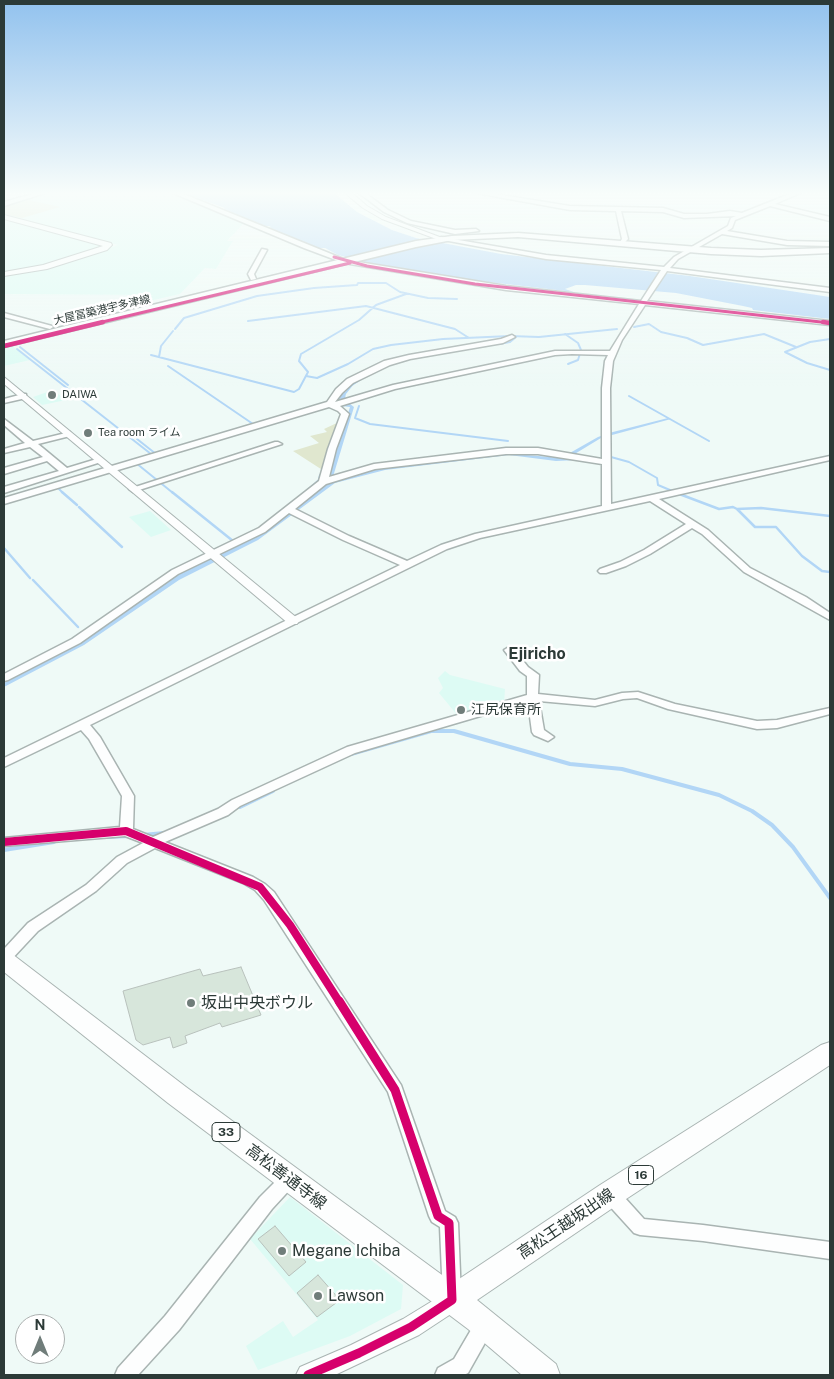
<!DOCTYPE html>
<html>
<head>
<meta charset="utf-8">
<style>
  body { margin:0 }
  #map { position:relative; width:834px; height:1379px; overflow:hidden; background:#effaf7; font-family:"Public Sans",sans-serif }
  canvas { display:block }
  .frame { position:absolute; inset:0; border:5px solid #2c3a37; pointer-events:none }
  .north { position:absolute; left:15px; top:1314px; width:50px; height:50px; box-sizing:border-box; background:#fff; border:1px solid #abb0af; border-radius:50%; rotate:0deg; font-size:14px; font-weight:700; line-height:20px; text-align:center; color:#2c3a37 }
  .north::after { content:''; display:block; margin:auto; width:18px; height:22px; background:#707d7a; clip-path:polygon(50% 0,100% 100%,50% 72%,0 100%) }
</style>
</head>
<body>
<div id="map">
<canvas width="834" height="1379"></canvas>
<div class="frame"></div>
<div class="north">N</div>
</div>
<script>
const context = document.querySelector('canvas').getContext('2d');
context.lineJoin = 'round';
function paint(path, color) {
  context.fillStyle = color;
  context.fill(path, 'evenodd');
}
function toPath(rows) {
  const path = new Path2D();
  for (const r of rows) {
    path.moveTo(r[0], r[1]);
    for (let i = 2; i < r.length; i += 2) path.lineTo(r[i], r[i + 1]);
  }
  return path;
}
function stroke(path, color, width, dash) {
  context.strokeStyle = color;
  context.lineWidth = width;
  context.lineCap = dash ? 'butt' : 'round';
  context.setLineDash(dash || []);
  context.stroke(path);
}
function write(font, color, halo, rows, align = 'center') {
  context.font = font + ' "Public Sans","Noto Sans JP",sans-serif';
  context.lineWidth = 5;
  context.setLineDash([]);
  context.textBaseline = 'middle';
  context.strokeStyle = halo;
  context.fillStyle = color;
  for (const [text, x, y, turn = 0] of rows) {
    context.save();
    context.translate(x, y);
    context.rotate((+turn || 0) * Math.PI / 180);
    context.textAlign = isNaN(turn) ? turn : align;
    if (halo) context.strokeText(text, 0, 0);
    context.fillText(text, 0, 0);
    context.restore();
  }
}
paint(toPath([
  [44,193,173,193,245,222,227,241,233,241,216,269,205,268,180,294,136,304,153,295,4,294,4,275,54,266,118,245,4,215,4,204],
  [4,219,101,244,100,247,48,264,4,272],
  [12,345,12,346,30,360,4,366,4,347],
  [53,390,66,400,42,405,33,397],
  [150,511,171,530,151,537,129,517],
  [445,671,450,675,505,689,504,704,458,716,439,693,443,688,438,678],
  [290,1197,403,1285,401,1309,350,1336,258,1370,246,1346,283,1321,293,1337,318,1320,250,1239]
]), '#ddfbf4');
paint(toPath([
  [25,199,60,207,22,218,4,214,4,205],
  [339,422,324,471,293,451,319,443,310,436,327,432,324,429]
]), '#e0e7cf');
paint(toPath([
  [183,193,334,193,357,212,392,230,416,238,501,254,690,276,830,297,830,319,753,310,752,308,743,306,676,293,585,285,576,285,565,289,574,292,463,279,368,263,338,255,325,248,319,248,269,228,271,227,269,226,265,226,224,209,225,208],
  [344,392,346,392,345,400,354,407,332,480,371,469,504,453,561,458,598,437,609,433,668,418,671,419,601,438,573,455,577,460,556,461,509,455,385,470,335,483,258,540,179,580,84,645,4,687,4,683,81,642,170,579,268,529,330,472,350,407,341,406,337,401]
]), '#b2d6f6');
stroke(toPath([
  [248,321,366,306,455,329,469,338],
  [634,327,649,324,661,332,687,338,703,345,764,334,796,347],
  [175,329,184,318,257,296,314,288,357,285,358,283,386,283,400,292,428,298,457,299],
  [565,334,578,343,581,350,578,360,568,364],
  [830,339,810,342,785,352,807,363,830,370],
  [499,344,510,342,516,337],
  [20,347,68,385],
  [17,349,151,454],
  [151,355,294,392,299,389,308,372,299,361,301,354,359,320,376,305,406,294],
  [159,357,161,346,173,331],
  [405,360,419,357],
  [168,366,253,424],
  [306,376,317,378,348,364,373,349,391,345,443,339,510,336,539,337,617,329],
  [344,395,352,385,361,379],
  [629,396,709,441],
  [359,406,355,418,370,424,508,441],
  [137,439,156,454],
  [611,457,629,462,657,478,658,485,677,493],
  [138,462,136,463,173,493],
  [60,486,57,487,63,493],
  [304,493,319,480,320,475]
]), '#b2d6f6', 2);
stroke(toPath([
  [62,492,77,505],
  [172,492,233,541,236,540],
  [674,492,719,509,733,507,737,509,761,508,830,516],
  [304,493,306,492],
  [79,507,122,547],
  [737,509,755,527,776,527,802,556,822,571,830,572],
  [4,548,30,578],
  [33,580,78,627]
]), '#b2d6f6', 2.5);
stroke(toPath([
  [351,754,431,731,454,731,570,764,622,769,719,795,752,811,772,825,793,847,830,898],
  [240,807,273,791],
  [143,835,164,833],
  [108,837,129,836],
  [4,850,54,842]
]), '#b2d6f6', 4);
const building = toPath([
  [241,967,261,1015,222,1027,220,1023,185,1036,187,1043,173,1048,170,1037,143,1045,136,1040,123,991,200,969,203,976,241,967],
  [275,1226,306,1262,289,1276,258,1239,275,1226],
  [318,1275,340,1300,317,1317,297,1293,318,1275]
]);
paint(building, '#d7e6db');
stroke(building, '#b8c1bc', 1);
const minor = toPath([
  [36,193,45,193,4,206,4,202,36,193],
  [173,193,181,193,346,260,506,286,641,301,661,270,546,259,438,239,441,237,546,255,664,267,674,257,728,226,731,218,736,216,684,218,663,212,621,211,628,239,623,244,620,242,622,239,616,211,570,210,476,193,489,193,570,206,663,208,684,214,707,214,730,211,742,213,792,193,800,193,775,204,830,217,830,221,770,206,735,220,732,228,727,231,787,241,830,242,830,246,787,245,722,234,678,259,670,268,830,288,830,292,667,271,647,301,830,321,830,325,645,305,622,340,613,361,610,388,611,504,830,456,830,460,659,499,708,530,750,568,806,597,830,613,830,620,744,572,702,534,692,528,650,554,626,566,606,573,600,573,598,571,600,569,620,562,644,550,686,524,650,501,480,538,447,549,90,725,100,737,134,796,133,829,153,837,218,809,232,800,347,747,527,695,527,676,520,671,504,650,509,647,513,648,528,667,539,675,538,694,595,700,622,693,638,692,675,704,757,721,777,720,830,708,830,714,777,728,757,729,668,709,637,698,623,699,595,706,539,701,544,730,554,737,548,741,534,735,532,732,528,702,355,753,240,806,228,815,165,842,253,877,265,884,274,892,401,1085,445,1211,455,1217,458,1223,461,1298,459,1304,452,1307,445,1304,443,1298,440,1227,432,1222,429,1216,388,1092,264,900,255,890,243,883,155,848,127,863,96,891,38,931,9,962,4,963,4,949,28,923,86,885,117,857,143,843,125,836,4,846,4,838,120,827,122,796,89,739,81,730,4,767,4,758,400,565,343,540,289,513,265,532,178,574,80,643,8,680,4,681,4,674,72,639,172,570,259,528,319,481,328,449,341,414,338,411,329,407,4,504,4,498,327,402,336,389,347,379,384,361,409,355,501,339,512,335,515,337,503,343,410,359,390,365,353,383,342,393,335,402,393,385,555,351,610,351,639,304,506,290,344,263,304,248,173,193],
  [572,354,608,355,605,361,602,388,602,459,538,448,506,448,374,464,329,477,336,449,349,414,340,406,395,389,555,355,572,354],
  [506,454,538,454,602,464,602,506,475,534,441,545,407,561,349,536,295,509,326,484,375,469,506,454],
  [359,193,365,193,388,210,411,221,455,230,476,229,479,231,455,234,407,223,384,212,359,193],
  [262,249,267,250,254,274,256,279,251,280,248,274,262,249],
  [4,313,52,326,53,327,50,329,4,317,4,313],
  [23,394,26,394,26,398,4,403,4,399,23,394],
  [4,419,33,441,70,432,70,436,38,444,67,468,100,458,104,461,4,493,4,487,59,471,47,461,4,474,4,468,43,457,30,447,4,453,4,449,25,443,4,425,4,419],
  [275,442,278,442,282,444,136,491,133,492,129,489,275,442],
  [289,1171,295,1174,298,1179,295,1184,272,1209,179,1330,138,1375,115,1375,118,1368,165,1316,260,1197,283,1174,289,1171],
  [610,1186,616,1188,644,1219,703,1225,830,1242,830,1259,703,1241,640,1235,634,1233,604,1200,601,1194,604,1188,610,1186],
  [485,1316,492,1318,495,1325,468,1373,464,1375,435,1375,438,1368,454,1359,478,1318,485,1316]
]);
const tertiary = toPath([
  [345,193,352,193,367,206,386,217,445,239,439,240,382,219,363,208,345,193],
  [4,215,111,243,112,245,107,250,47,269,4,276,4,272,43,265,103,246,4,219,4,215],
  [4,377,297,618,299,621,297,624,289,624,4,384,4,377],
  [452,1289,460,1292,463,1300,460,1308,419,1335,335,1375,296,1375,300,1367,351,1345,403,1319,452,1289]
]);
const secondary = toPath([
  [518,233,711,248,761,250,830,248,830,253,761,256,711,254,518,237,452,240,416,247,4,347,4,341,416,241,452,236,518,233]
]);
const primary = toPath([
  [4,951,12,954,186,1087,453,1283,600,1185,821,1045,830,1042,830,1065,620,1203,477,1300,556,1364,560,1375,522,1375,468,1329,168,1103,4,972,4,951]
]);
stroke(minor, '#a9b4b2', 3);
stroke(tertiary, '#a9b4b2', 2);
stroke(secondary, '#a9b4b2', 3);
stroke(primary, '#a9b4b2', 2);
paint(minor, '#fdfefe');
paint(tertiary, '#fdfefe');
paint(secondary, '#fdfefe');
paint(primary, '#fdfefe');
stroke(toPath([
  [334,257,367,266,475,284,830,323],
  [98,323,350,263]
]), '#d6006c', 3);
stroke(toPath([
  [823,322,830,323],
  [4,346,103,322]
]), '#d6006c', 4.5);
stroke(toPath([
  [4,842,126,831,260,887,290,925,340,1003]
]), '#d6006c', 8);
stroke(toPath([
  [308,1375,359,1353,411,1327,452,1300,449,1223,438,1216,395,1090,339,1001]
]), '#d6006c', 9);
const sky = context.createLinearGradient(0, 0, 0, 386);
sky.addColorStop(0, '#92c2ee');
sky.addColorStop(0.5, '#f8fdfb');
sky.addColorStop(1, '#f8fdfb00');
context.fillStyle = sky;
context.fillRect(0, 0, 834, 386);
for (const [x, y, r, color] of [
  [52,395,5,"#707d7a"],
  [88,433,5,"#707d7a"],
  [461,710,5,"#707d7a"],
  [191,1003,5,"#707d7a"],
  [282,1251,5,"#707d7a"],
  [318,1296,5,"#707d7a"]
]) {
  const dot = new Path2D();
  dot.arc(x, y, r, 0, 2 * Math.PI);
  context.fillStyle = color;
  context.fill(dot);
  stroke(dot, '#fff', 2);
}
write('11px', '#2c3a37', '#fff', [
  ["大屋冨築港宇多津線",102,310,-13]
]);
write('11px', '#2c3a37', '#fff', [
  ["DAIWA",62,395],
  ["Tea room ライム",98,433]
], 'left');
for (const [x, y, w] of [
  [226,1132,28],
  [641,1175,25]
]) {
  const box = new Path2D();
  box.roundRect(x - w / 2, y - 9.5, w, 19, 4);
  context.fillStyle = '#fff';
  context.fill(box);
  stroke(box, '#2c3a37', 1);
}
write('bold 12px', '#2c3a37', null, [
  ["33",226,1132],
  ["16",641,1175]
]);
write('14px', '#2c3a37', '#fff', [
  ["江尻保育所",471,710]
], 'left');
write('bold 16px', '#2c3a37', '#fff', [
  ["Ejiricho",537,654]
]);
write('16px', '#2c3a37', '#fff', [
  ["坂出中央ボウル",201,1003],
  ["Megane Ichiba",292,1251],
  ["Lawson",328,1296]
], 'left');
write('16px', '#2c3a37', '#fff', [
  ["高松善通寺線",286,1177,37],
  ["高松王越坂出線",566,1224,-34]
]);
</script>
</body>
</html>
